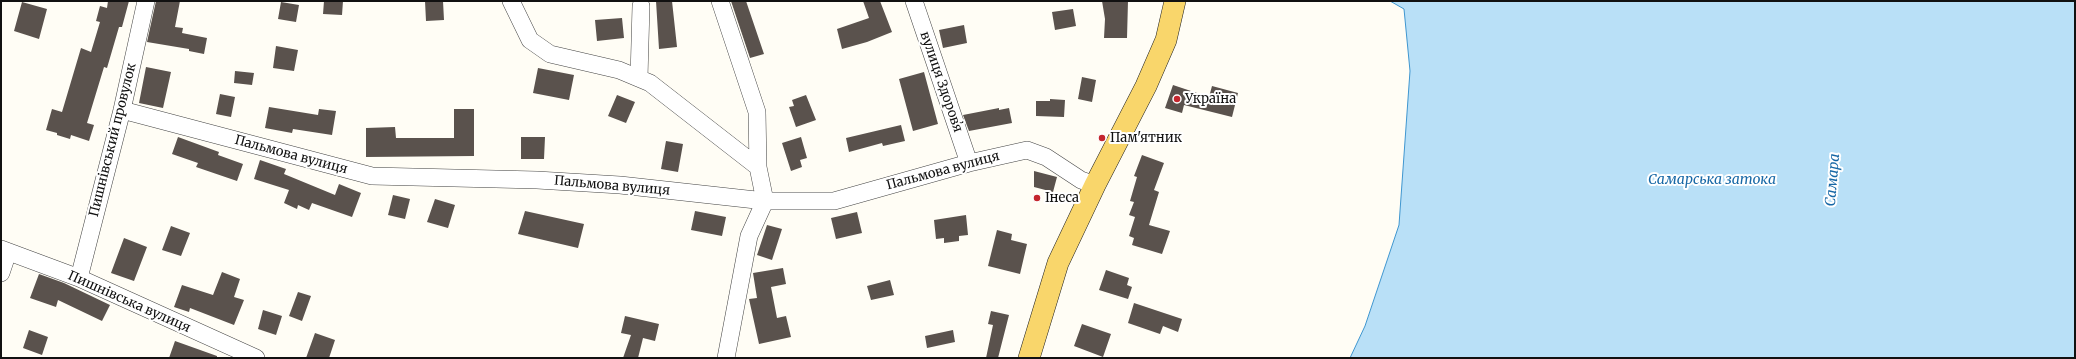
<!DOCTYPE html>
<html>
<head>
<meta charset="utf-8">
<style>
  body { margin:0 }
  #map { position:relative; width:2076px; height:359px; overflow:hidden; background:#fffdf5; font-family:Merriweather,serif }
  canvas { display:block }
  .frame { position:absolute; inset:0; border:2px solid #111; pointer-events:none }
</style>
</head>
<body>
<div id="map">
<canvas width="2076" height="359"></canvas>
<div class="frame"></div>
</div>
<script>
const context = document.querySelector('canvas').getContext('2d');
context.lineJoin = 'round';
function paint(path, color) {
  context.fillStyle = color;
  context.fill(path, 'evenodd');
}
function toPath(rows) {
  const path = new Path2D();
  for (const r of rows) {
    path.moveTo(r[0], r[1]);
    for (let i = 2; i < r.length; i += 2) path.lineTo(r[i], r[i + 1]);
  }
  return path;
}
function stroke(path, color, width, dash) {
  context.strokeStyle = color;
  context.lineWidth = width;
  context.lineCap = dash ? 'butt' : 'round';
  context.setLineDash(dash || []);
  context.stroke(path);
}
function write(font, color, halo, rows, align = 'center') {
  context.font = font + ' Merriweather,serif';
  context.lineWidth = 4;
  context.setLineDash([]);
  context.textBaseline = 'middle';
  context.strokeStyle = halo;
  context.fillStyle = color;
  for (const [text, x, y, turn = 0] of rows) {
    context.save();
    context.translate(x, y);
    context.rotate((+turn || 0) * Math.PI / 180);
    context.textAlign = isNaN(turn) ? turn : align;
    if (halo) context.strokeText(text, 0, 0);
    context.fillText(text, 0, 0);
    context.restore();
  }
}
const water = toPath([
  [1390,1,2075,1,2075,358,1350,358,1365,326,1399,225,1410,71,1404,9,1390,1]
]);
paint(water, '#b9e0f7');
stroke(water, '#3f96cf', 1);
paint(toPath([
  [108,1,129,1,122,27,119,27,107,68,104,67,87,123,94,125,89,141,71,135,70,139,57,135,57,133,46,130,52,109,62,112,81,48,91,52,100,22,96,21,100,6,107,8],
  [156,1,180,1,175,27,183,28,182,33,207,38,204,54,189,51,189,49,147,42],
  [324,1,343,1,342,15,323,14],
  [425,1,443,1,444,20,426,21],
  [656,1,672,1,677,47,659,49],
  [731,1,746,1,764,54,750,58],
  [863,1,880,1,892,32,867,42,842,49,837,29,869,18],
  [1102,1,1128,1,1127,38,1104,38,1105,19],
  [22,2,47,9,39,39,14,31],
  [281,2,299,5,296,22,278,19],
  [1073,9,1076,26,1055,30,1052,12],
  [622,18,624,38,597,41,595,20],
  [964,25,967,43,943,48,939,30],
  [276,46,298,50,294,71,273,68],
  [146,67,171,72,163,108,139,103],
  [538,68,574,75,569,100,533,93],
  [235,71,254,73,252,85,234,83],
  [924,72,938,124,913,131,899,79],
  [1082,77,1096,80,1092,102,1078,99],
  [1173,85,1209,97,1212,86,1238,93,1232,117,1184,105,1182,113,1165,108],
  [220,94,235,97,231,117,216,114],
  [617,95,635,102,626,123,608,116],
  [806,95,816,120,796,127,789,107,794,106,792,100],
  [1050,99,1065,100,1064,117,1036,116,1036,101,1050,101],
  [269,107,318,115,319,109,336,111,332,135,293,129,292,133,265,128],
  [999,108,999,110,1009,108,1012,123,969,131,963,115],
  [454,109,474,109,474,156,366,157,366,128,395,127,396,138,454,138],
  [901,125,905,141,883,146,882,143,849,152,846,138],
  [178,137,219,152,218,155,243,164,237,181,196,167,198,163,172,154],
  [521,137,545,137,544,159,521,159],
  [801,137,807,158,800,160,802,167,791,171,782,143],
  [666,141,683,144,678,172,661,169],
  [1142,155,1164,163,1154,190,1159,192,1149,225,1170,231,1162,254,1132,245,1134,238,1129,236,1135,217,1129,215,1134,202,1130,201,1137,177,1134,176],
  [260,160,286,169,284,174,335,195,339,184,361,193,352,217,312,203,309,210,298,205,297,209,284,203,289,190,254,179],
  [1034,171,1057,177,1053,192,1034,187],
  [393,195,410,199,405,219,388,215],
  [435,199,455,205,448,228,427,222],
  [525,211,584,224,578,248,518,234],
  [695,211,726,217,722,236,691,230],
  [857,212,862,233,836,239,831,218],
  [966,215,968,235,959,236,959,241,944,243,944,238,936,239,934,220],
  [767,225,782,229,772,260,757,255],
  [171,226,190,233,181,256,162,250],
  [997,230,1012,234,1011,240,1027,244,1020,274,988,266],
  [124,238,147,247,134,281,111,273],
  [783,268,786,284,771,287,777,318,786,316,791,337,759,344,749,299,757,298,753,273],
  [1106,270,1129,278,1127,285,1132,287,1128,299,1099,290],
  [222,272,240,279,234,297,244,300,234,325,190,308,189,312,174,307,182,285,213,295],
  [39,274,64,283,110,305,102,321,58,300,56,307,30,298],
  [890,280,894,295,871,300,867,286],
  [298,292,311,296,302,321,289,316],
  [1134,303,1182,319,1178,332,1163,326,1160,334,1128,323],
  [263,310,282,316,276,335,258,329],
  [991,311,1009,315,998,358,986,358,993,325,988,324],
  [625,316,659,324,655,341,643,338,638,358,623,358,631,335,621,333],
  [1082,324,1111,334,1103,357,1074,346],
  [29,330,48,337,42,355,23,348],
  [953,330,955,342,927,348,925,336],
  [315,333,335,340,329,358,306,358],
  [175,341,217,356,217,358,169,358]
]), '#5a524d');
const minor = toPath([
  [511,1,530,40,550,54,619,70,650,83,758,167,765,201,749,236,726,358],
  [720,1,757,112,758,167],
  [914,1,969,163],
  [639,78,641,6],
  [122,110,372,176,537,180,620,185,765,201,834,201,969,163,1027,150,1046,157,1081,180,1095,185],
  [1,249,79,278,256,358],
  [1,273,8,252],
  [79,278,122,110,146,1]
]);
const major = toPath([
  [1029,358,1058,263,1095,185,1146,86,1166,40,1175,1]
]);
stroke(minor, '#444', 18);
stroke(major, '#222', 22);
stroke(minor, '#fff', 17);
stroke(major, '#f9d66b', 21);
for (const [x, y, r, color] of [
  [1177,99,4,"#c4262e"],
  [1102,138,4,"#c4262e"],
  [1037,198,4,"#c4262e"]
]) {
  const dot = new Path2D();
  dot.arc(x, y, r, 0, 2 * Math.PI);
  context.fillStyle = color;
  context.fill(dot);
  stroke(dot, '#fff', 1.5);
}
write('13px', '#111', '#fff', [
  ["вулиця Здоровʼя",941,82,71],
  ["Пишнівський провулок",113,140,-76],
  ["Пальмова вулиця",291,155,15],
  ["Пальмова вулиця",943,171,-15],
  ["Пальмова вулиця",612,186,5],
  ["Пишнівська вулиця",129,302,24]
]);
write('13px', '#111', '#fff', [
  ["Україна",1185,99],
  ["Пам'ятник",1110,138],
  ["Інеса",1045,198]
], 'left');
write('italic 14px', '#1768a6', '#fff', [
  ["Самарська затока",1712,180],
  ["Самара",1833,180,-85]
]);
</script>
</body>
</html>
